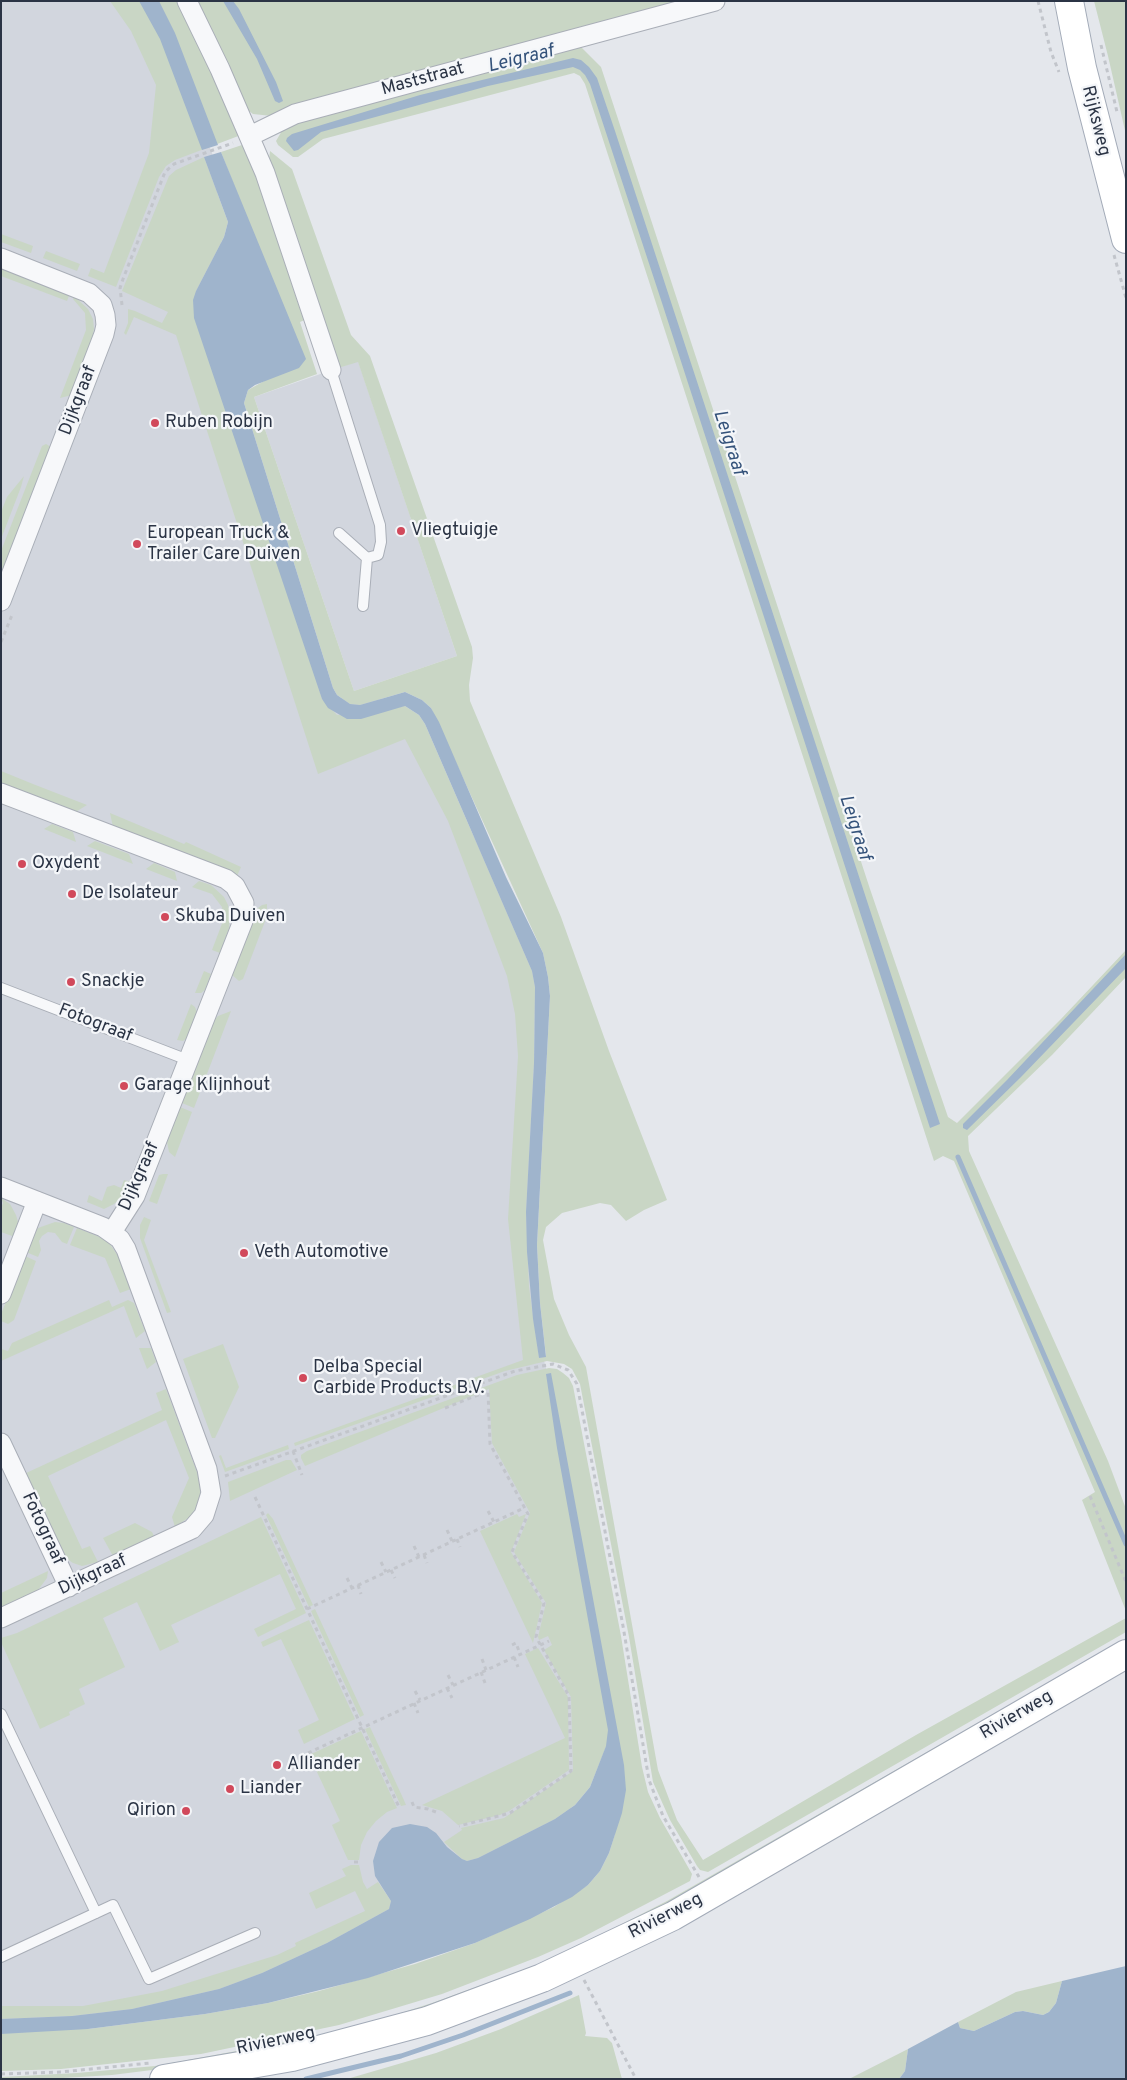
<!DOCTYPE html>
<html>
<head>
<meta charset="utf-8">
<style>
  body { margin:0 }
  #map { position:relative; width:1127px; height:2080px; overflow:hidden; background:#e4e7ec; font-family:Overpass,sans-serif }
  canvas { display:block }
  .frame { position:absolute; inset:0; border:2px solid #2b3445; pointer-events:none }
</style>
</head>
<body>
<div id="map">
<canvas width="1127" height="2080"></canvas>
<div class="frame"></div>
</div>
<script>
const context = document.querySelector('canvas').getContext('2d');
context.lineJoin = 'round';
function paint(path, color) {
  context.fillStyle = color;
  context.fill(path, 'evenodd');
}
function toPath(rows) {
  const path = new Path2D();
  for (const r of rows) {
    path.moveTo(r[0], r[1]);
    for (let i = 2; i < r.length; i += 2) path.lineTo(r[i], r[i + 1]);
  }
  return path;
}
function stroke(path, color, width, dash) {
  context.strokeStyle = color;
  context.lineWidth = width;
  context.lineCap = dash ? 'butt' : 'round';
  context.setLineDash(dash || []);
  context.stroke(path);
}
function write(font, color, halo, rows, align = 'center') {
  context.font = font + ' Overpass,sans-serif';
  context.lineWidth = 4.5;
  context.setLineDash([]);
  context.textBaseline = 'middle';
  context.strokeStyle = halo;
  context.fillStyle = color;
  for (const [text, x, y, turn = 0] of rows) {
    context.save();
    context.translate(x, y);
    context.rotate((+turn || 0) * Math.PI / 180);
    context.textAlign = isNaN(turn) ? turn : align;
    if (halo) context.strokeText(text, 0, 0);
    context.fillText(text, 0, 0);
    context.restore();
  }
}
paint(toPath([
  [1,1,149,1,164,29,215,161,232,396,329,698,402,700,536,955,531,1231,543,1357,548,1375,613,1732,530,1882,161,2012,1,2026],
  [358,361,457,656,354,691,254,397]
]), '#d2d6de');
paint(toPath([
  [110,1,183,1,241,135,175,160,166,166,159,177,116,287,88,276,91,268,104,273,149,153,156,85,131,31],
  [191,1,693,1,272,116,253,114,244,107],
  [1094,1,1126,1,1126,135,1108,56],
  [581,47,601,67,870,889,948,1117,957,1123,1061,1019,1126,950,1126,977,1052,1055,968,1136,969,1151,1108,1461,1126,1509,1126,1611,1082,1500,1095,1492,954,1161,943,1156,934,1161,585,84,580,76,574,73,323,139,298,157,293,157,278,145,276,141,283,129,307,117],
  [245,144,309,318,300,322,317,374,254,397,354,691,457,656,358,362,335,369,269,160,270,151,292,169,351,335,370,356,472,647,473,658,469,685,470,701,561,917,609,1051,667,1200,644,1210,626,1221,611,1205,600,1203,562,1213,546,1227,543,1240,554,1299,569,1335,586,1367,658,1770,677,1820,703,1860,916,1735,1126,1618,1126,1632,708,1872,700,1870,697,1866,670,1820,653,1782,629,1637,580,1384,572,1369,564,1364,547,1361,505,1371,295,1446,294,1443,523,1360,508,1219,518,1056,515,1014,507,976,448,821,405,739,318,774,176,335,134,317,126,335,124,333,128,323,128,309,135,311,162,323,168,312,122,291,169,176,176,170,204,157,228,222,224,237,196,291,322,699,337,715,405,706,419,715,425,724,532,971,535,987,534,1063,526,1212,529,1287,539,1358,546,1356,540,1303,537,1245,550,996,548,977,543,953,431,708,422,700,405,692,360,705,350,704,337,695,333,688,244,403,248,390,302,360,221,152],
  [1,234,33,246,31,253,1,242],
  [46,251,80,264,77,271,43,258],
  [1,267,70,293,67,301,1,276],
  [74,296,88,309,93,319,94,329,92,340,72,395,60,398,86,330,85,313,73,299],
  [46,444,51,447,1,576,1,551,42,446],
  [24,476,21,487,1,539,1,512,7,497],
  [1,771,33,784,87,805,74,813,1,784],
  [110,813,184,844,186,842,241,867,237,876,113,827],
  [52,824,73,832,76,842,44,829],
  [95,841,129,854,133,864,87,846],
  [154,863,175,872,177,881,146,869],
  [199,881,211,885,224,897,228,905,230,916,229,928,220,953,212,950,223,921,222,907,212,894,192,887],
  [267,904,267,916,243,979,239,981,231,974,254,911,262,905],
  [204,971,211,974,205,990,201,993,195,993],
  [191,1004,195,1007,197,1012,187,1038,183,1041,177,1040],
  [231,1011,194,1108,182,1103,213,1021,218,1016],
  [180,1107,192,1112,175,1157,169,1152,167,1142],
  [163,1174,168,1174,157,1204,149,1201,159,1175],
  [124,1180,131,1182,127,1192,114,1204,104,1209,87,1202,89,1195,102,1201,107,1187,114,1185,121,1188],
  [1,1198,10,1204,16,1215,18,1222,15,1237,1,1232,1,1208,3,1203],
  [144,1217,151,1220,144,1240,171,1312,167,1313,140,1238,140,1225],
  [55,1222,64,1223,74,1227,67,1244,62,1242,55,1233,48,1232,42,1236,39,1241,41,1250,38,1257,26,1252,33,1233,38,1228],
  [77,1228,102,1238,110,1244,120,1259,131,1289,120,1293,105,1258,70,1245],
  [25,1256,36,1261,14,1320,8,1324,1,1321,1,1314],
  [109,1300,112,1307,128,1300,134,1303,145,1331,136,1338,124,1306,1,1361,1,1349,8,1351,12,1343],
  [223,1344,239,1387,215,1438,212,1438,183,1359],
  [151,1348,156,1362,147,1369,139,1348],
  [549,1368,557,1369,563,1373,569,1378,573,1386,621,1636,642,1767,648,1792,660,1818,692,1874,690,1881,581,1938,538,1957,442,1994,339,2025,201,2054,61,2069,1,2071,1,2023,88,2029,205,2014,268,2003,319,1991,415,1964,475,1943,554,1907,588,1885,600,1871,609,1853,615,1834,606,1747,590,1787,575,1805,555,1819,478,1858,467,1861,462,1859,444,1842,462,1830,461,1828,504,1818,510,1814,573,1771,571,1697,544,1650,552,1645,548,1636,539,1640,538,1637,546,1603,514,1552,530,1513,492,1443,489,1389,305,1466,301,1458,301,1455,307,1451,517,1375],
  [166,1389,201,1483,200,1495,196,1509,191,1516,175,1527,172,1517,189,1478,166,1420,48,1476,82,1549,90,1546,98,1562,82,1566,73,1563,63,1556,24,1474,162,1410,156,1393],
  [288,1445,289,1449,225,1472,219,1456,221,1455,226,1468],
  [286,1460,291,1460,297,1470,230,1501,228,1482],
  [268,1513,273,1519,313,1605,309,1607,266,1515],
  [517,1514,519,1517,526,1514,511,1552,542,1603,533,1643,480,1531],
  [261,1517,306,1613,258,1637,254,1629,296,1609,280,1574,171,1625,179,1642,160,1651,137,1602,103,1618,125,1667,79,1689,85,1704,69,1712,70,1715,40,1729,1,1642,1,1638,17,1633],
  [135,1523,152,1532,154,1536,113,1556,103,1538],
  [48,1571,47,1578,38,1590,1,1607,1,1593],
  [315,1609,364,1715,360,1717,311,1611],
  [309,1620,355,1719,304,1744,298,1730,319,1720,281,1639,263,1647,261,1642],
  [1126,1638,1126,1643,726,1873,570,1955,371,2027,184,2066,112,2075,47,2079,1,2079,1,2077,77,2073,155,2066,307,2038,379,2020,432,2003,539,1964,579,1946,667,1901],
  [538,1648,568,1697,569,1770,509,1811,500,1815,458,1825,442,1811,422,1805,565,1738,525,1654],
  [370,1727,403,1798,406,1805,401,1806,365,1729],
  [361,1731,397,1808,387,1812,376,1821,367,1832,361,1845,359,1860,348,1860,332,1825,340,1821,309,1755],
  [351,1865,359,1865,363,1882,367,1889,378,1882,391,1901,389,1909,327,1943,262,1973,219,1989,132,2009,72,2016,1,2019,1,2006,83,2006,162,1991,277,1955,296,1946,295,1943,365,1911,355,1891,316,1909,309,1893,346,1876,342,1869],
  [1062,1981,1056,2003,1049,2012,1043,2015,1023,2011,1015,2012,974,2031,960,2028,958,2022,1016,1992],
  [579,1995,586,2033,585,2036,607,2038,612,2043,622,2079,347,2079,436,2053,501,2029],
  [908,2049,905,2071,899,2079,849,2079]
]), '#c9d6c5');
paint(toPath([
  [139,1,159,1,175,33,218,145,202,150,160,39],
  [223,1,233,1,239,9,276,82,283,101,279,103,275,101,257,59],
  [573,58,581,60,589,67,597,78,615,131,940,1124,930,1128,663,306,590,84,585,75,580,70,573,67,488,86,321,132,298,150,294,151,286,141,287,138,292,134,420,95],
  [221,152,306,359,299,368,255,385,248,390,244,403,333,688,337,695,350,704,360,705,405,692,422,700,431,708,439,722,506,877,543,953,548,977,550,996,537,1245,540,1303,546,1357,539,1358,533,1319,527,1252,526,1212,534,1063,535,987,532,971,425,724,419,715,405,706,361,719,347,719,328,708,322,699,194,318,193,300,196,291,224,237,228,222,204,157],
  [1126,954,1126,968,1021,1077,967,1130,963,1128,963,1124,1007,1080],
  [551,1373,624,1765,626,1790,622,1813,609,1853,600,1871,588,1885,572,1897,530,1919,475,1943,368,1978,268,2003,205,2014,88,2029,1,2034,1,2019,72,2016,132,2009,219,1989,262,1973,327,1943,389,1909,391,1901,375,1876,373,1861,379,1842,392,1828,410,1824,427,1827,436,1833,447,1847,462,1859,467,1861,478,1858,555,1819,575,1805,590,1787,606,1746,608,1730,557,1448,546,1374],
  [1126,1966,1126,2079,899,2079,905,2071,908,2049,958,2022,960,2028,974,2031,1015,2012,1023,2011,1043,2015,1049,2012,1056,2003,1062,1981]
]), '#9fb4cc');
stroke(toPath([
  [958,1157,1126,1544],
  [306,2079,401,2056,463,2035,570,1993]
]), '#9fb4cc', 5);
const service = toPath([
  [331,370,380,525,381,542,378,555,367,558,339,533],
  [363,606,367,558],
  [1,988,188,1060],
  [1,1714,96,1913],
  [1,1957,113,1905,149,1979,255,1933]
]);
const minor = toPath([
  [187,1,220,69,265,173,331,370],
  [250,136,295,114,715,1],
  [1,258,89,293,102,305,105,315,106,325,104,334,1,601],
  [1,793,226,879,235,886,244,903,243,921,135,1196,112,1232],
  [1,1187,103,1227,120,1239,126,1249,207,1469,211,1493,204,1515,192,1529,1,1618],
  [1,1294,37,1201],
  [1,1443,69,1587]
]);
const primary = toPath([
  [1069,1,1082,68,1126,239],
  [164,2079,292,2057,427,2021,542,1978,673,1916,1126,1654]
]);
stroke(service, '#a9aeb7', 12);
stroke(minor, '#a9aeb7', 21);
stroke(primary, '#a3abb8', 30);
stroke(toPath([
  [1038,1,1051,52,1059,72],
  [1101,45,1117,112],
  [1114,255,1126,298],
  [122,305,120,288,123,279,165,172,174,164,233,143],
  [1,642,12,615],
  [445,1408,488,1391,490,1444,528,1514,512,1552,544,1603,536,1637,569,1696,571,1771,510,1813,459,1826],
  [293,1451,302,1475],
  [225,1476,515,1371,553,1364,568,1370,577,1384,623,1626,649,1780,663,1816,699,1877],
  [1090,1496,1126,1582],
  [255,1497,399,1807],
  [488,1511,494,1522],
  [447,1530,452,1541],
  [457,1539,460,1547],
  [414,1546,419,1557],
  [424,1555,427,1563],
  [381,1562,386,1572],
  [391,1570,395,1578],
  [347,1578,352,1588],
  [358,1585,361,1594],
  [307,1609,524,1508],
  [512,1645,516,1643,520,1654],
  [514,1657,518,1667],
  [482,1659,486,1670],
  [481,1672,485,1683],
  [448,1675,453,1685],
  [447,1688,452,1698],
  [415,1691,420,1700],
  [414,1703,418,1713],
  [308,1753,549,1641],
  [412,1802,414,1807,428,1809,436,1812],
  [354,1862,359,1862],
  [584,1980,636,2079],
  [1,2074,61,2072,150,2063]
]), '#c2c5cb', 3, [4, 4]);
stroke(service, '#f7f8fa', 10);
stroke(minor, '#f7f8fa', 19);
stroke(primary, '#fff', 28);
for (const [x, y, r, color] of [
  [155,423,5,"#d1495b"],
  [401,531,5,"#d1495b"],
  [137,544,5,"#d1495b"],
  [22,864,5,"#d1495b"],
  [72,894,5,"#d1495b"],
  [165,917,5,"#d1495b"],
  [71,982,5,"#d1495b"],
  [124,1086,5,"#d1495b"],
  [244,1253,5,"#d1495b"],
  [303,1378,5,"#d1495b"],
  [277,1765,5,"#d1495b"],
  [230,1789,5,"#d1495b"],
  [186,1811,5,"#d1495b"]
]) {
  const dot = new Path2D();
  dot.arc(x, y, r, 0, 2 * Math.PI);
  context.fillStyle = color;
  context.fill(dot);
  stroke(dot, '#f4f6f9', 2);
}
write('18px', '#2b3445', '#f4f6f9', [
  ["Maststraat",423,80,-15],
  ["Rijksweg",1095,121,76],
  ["Dijkgraaf",79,401,-69],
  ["Fotograaf",95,1024,21],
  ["Dijkgraaf",140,1177,-66],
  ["Fotograaf",42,1529,65],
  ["Dijkgraaf",93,1576,-25],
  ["Rivierweg",1017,1716,-30],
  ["Rivierweg",666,1917,-27],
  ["Rivierweg",276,2042,-12]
]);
write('18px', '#2b3445', '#f4f6f9', [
  ["Ruben Robijn",165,423],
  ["Vliegtuigje",411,531],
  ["European Truck &",147,534],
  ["Trailer Care Duiven",147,555],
  ["Oxydent",32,864],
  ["De Isolateur",82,894],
  ["Skuba Duiven",175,917],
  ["Snackje",81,982],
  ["Garage Klijnhout",134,1086],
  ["Veth Automotive",254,1253],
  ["Delba Special",313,1368],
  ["Carbide Products B.V.",313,1389],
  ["Alliander",287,1765],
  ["Liander",240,1789],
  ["Qirion",176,1811,"right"]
], 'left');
write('italic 19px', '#34527a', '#f4f6f9', [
  ["Leigraaf",521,60,-14],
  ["Leigraaf",728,443,72],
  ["Leigraaf",854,828,72]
]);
</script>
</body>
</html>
